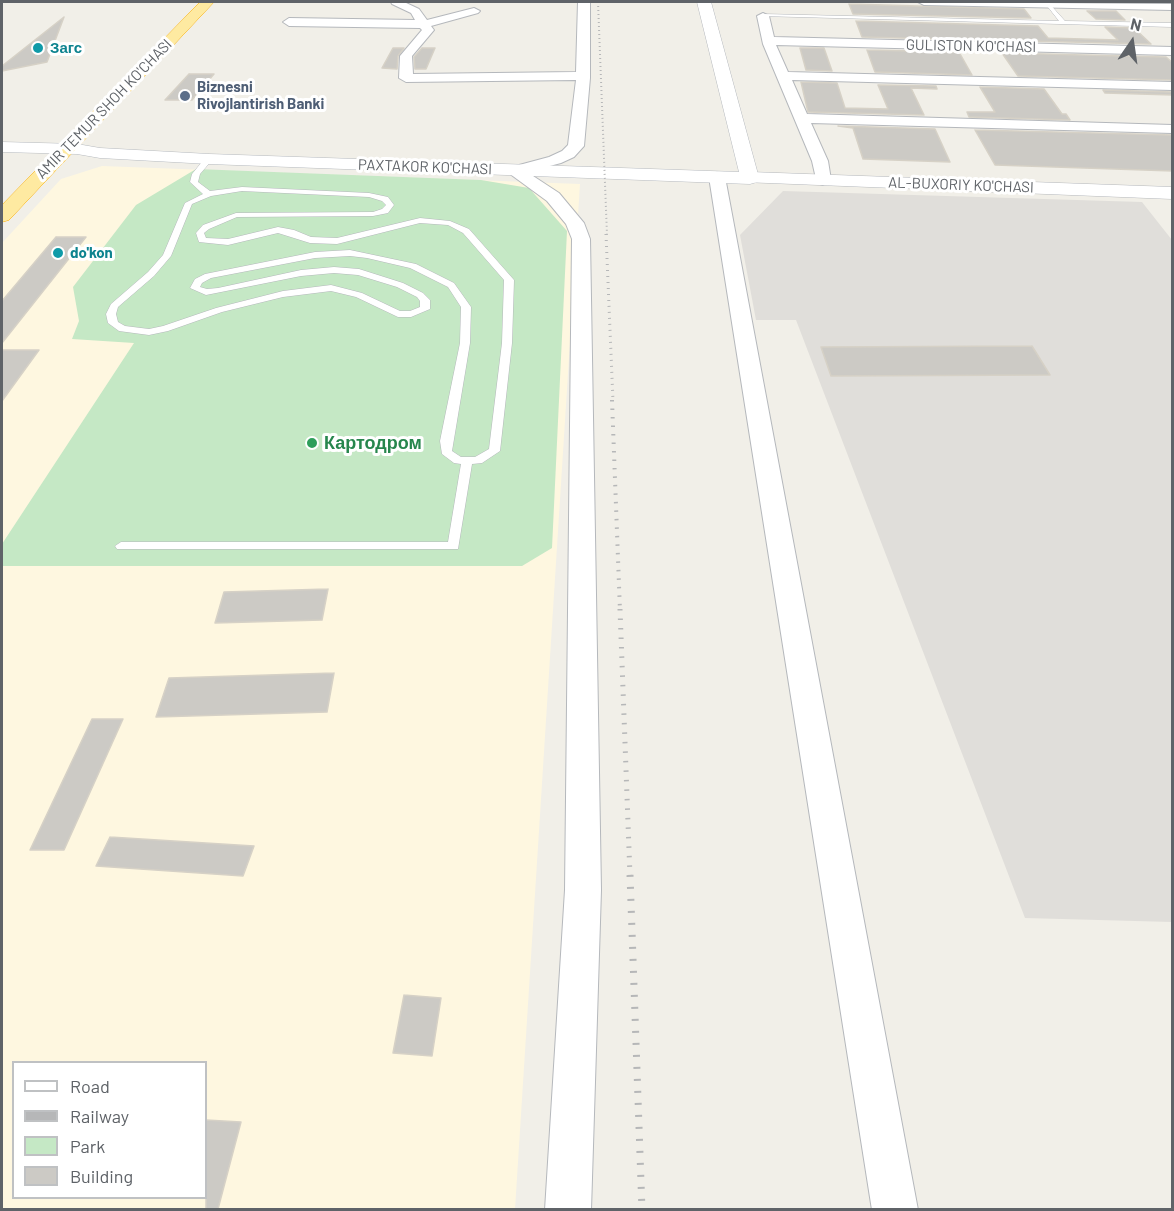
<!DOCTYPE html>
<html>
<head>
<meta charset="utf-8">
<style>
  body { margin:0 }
  #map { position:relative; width:1174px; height:1211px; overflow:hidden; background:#f1efe8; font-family:Barlow,sans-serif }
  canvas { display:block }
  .frame { position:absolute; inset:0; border:3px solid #5f6368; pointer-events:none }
  .legend { position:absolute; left:12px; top:1061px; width:195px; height:138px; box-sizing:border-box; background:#fff; border:2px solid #bfc1c3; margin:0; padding:8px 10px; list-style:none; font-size:18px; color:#5f6368 }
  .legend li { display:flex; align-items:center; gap:12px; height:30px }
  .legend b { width:30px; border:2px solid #bfc1c3 }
  .north { position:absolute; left:1102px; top:12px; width:60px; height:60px; -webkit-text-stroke:4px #fff; paint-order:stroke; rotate:13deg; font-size:16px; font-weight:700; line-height:24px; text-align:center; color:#5f6368 }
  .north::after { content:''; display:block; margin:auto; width:21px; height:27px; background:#5f6368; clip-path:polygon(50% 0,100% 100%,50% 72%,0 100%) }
</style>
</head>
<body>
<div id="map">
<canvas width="1174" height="1211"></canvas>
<div class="frame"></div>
<ul class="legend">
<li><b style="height:8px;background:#fff"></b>Road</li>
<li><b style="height:8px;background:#b6b7b8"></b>Railway</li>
<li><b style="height:16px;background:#c5e8c5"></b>Park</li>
<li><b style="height:16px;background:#cccac5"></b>Building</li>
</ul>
<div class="north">N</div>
</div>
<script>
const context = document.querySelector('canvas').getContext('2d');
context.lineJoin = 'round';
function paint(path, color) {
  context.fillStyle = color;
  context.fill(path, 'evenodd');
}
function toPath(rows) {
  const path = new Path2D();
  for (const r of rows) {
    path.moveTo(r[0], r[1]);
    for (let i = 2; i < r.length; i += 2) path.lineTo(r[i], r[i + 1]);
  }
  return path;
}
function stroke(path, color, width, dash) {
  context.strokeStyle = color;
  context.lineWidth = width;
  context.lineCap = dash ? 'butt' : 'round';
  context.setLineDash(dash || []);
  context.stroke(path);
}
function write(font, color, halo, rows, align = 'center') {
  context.font = font + ' Barlow,sans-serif';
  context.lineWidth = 6;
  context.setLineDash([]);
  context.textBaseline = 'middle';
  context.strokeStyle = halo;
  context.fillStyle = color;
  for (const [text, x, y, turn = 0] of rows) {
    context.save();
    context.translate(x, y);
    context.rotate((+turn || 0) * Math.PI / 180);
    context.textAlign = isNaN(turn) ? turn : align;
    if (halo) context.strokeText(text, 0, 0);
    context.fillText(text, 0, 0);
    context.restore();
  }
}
paint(toPath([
  [102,166,580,184,515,1209,2,1209,2,243,61,179],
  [14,1062,206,1062,206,1198,14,1198]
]), '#fef7e0');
paint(toPath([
  [783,191,1142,202,1172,240,1172,922,1025,918,796,320,756,320,740,235]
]), '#e0deda');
paint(toPath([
  [196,169,481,180,529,188,567,231,552,548,522,566,2,566,2,544,134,343,72,339,79,321,73,287,136,205]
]), '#c5e8c5');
const building = toPath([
  [849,4,1024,9,1031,18,853,14,849,4],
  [1087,11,1116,11,1125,20,1096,19,1087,11],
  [64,17,47,62,2,71,2,66,64,17],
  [856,21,1038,26,1048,38,1118,40,1105,27,1134,28,1151,44,862,37,856,21],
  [393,48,404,48,398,56,397,69,382,68,393,48],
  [422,48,435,48,426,69,415,69,414,57,422,48],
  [800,48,824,48,832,71,806,70,800,48],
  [867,50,959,52,972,75,875,72,867,50],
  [1002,53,1166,57,1173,63,1173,80,1018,76,1002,53],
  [189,74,214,74,192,100,165,100,189,74],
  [801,82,837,83,845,108,888,109,878,85,936,86,937,89,911,88,924,115,808,112,801,82],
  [980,87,1044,89,1062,114,1066,114,1070,120,969,117,967,112,995,112,980,87],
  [1103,90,1173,92,1173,95,1105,93,1103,90],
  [838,126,935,129,950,162,863,159,853,128,838,126],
  [975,130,1173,135,1173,171,995,165,975,130],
  [56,237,86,237,2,343,2,301,56,237],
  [1032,346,1050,375,831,376,821,347,1032,346],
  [2,350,39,350,2,401,2,350],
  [328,589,322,620,215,623,224,592,328,589],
  [334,673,327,712,156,717,169,678,334,673],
  [92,719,123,719,64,850,30,850,92,719],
  [110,837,254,846,243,876,96,866,110,837],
  [404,995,441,998,432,1056,393,1053,404,995],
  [206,1120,241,1122,218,1209,206,1209,206,1120]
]);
paint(building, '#cccac5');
stroke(building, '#d6d1c6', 1.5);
const service = toPath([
  [1044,2,1048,2,1065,21,1172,23,1172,27,760,16,763,14,1059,21,1044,2],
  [206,157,213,159,200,174,198,182,210,191,242,187,369,193,388,197,394,205,388,213,373,216,237,217,209,229,204,233,206,238,228,239,278,227,294,230,311,237,337,238,420,218,450,221,469,229,514,280,512,343,500,451,482,463,472,464,458,549,117,549,115,546,121,542,448,542,461,464,454,463,442,454,440,441,460,343,461,307,448,287,410,268,367,258,350,256,315,258,211,278,202,283,200,287,207,289,218,288,301,270,334,267,359,269,403,283,423,293,430,300,430,309,411,317,398,317,356,297,331,291,283,297,222,312,168,331,149,335,119,331,108,323,106,314,111,304,148,272,163,255,185,203,203,194,190,182,192,174,206,157],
  [242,191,369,197,382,201,386,205,382,209,373,212,236,213,203,225,196,233,199,242,228,245,278,233,310,243,337,244,420,223,448,225,463,233,504,280,502,343,489,449,475,457,461,457,452,451,470,343,471,307,454,283,416,264,350,250,315,252,205,274,195,279,190,288,206,295,301,276,334,273,358,275,397,287,417,297,420,301,420,307,410,311,400,311,362,293,331,285,283,291,216,308,163,326,149,329,125,326,118,322,116,314,118,307,154,276,171,256,192,204,211,196,242,191]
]);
const minor = toPath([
  [391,2,404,2,419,9,427,20,474,8,480,11,478,13,431,26,434,30,412,56,413,74,576,72,578,2,590,2,590,78,584,146,574,157,561,163,527,172,559,193,584,223,590,239,601,890,591,1210,545,1210,565,890,572,239,566,224,547,201,506,171,508,168,549,157,562,151,568,145,576,80,406,82,399,78,400,56,422,30,420,28,289,26,283,22,289,18,415,20,411,13,392,4,391,2],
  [918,2,1172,4,1172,10,924,5,918,2],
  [763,13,769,16,774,37,1172,47,1172,55,776,45,788,72,1172,82,1172,90,792,80,807,114,1172,125,1172,133,811,123,828,161,831,180,823,185,817,183,812,161,763,44,757,16,763,13],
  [717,172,725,177,918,1210,872,1210,709,177,717,172]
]);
const tertiary = toPath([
  [750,172,1172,187,1172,199,743,182,741,178,743,174,750,172]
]);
const secondary = toPath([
  [697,2,711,2,759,178,757,182,750,184,209,164,100,158,77,154,2,152,2,142,77,144,100,148,209,154,739,172,697,2]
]);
const trunk = toPath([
  [200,2,214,2,9,220,2,222,2,205,200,2]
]);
stroke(service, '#b5b8bc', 1);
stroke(minor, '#b5b8bc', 2);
stroke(tertiary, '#b5b8bc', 1);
stroke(secondary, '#b6babf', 1);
stroke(trunk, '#f9ab00', 1);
paint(service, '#fff');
paint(minor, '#fff');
paint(tertiary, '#fff');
paint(secondary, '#fff');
paint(trunk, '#feeaa1');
stroke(toPath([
  [598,2,607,235]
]), '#b6b7b8', 2, [1, 3]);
stroke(toPath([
  [606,234,613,401]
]), '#b6b7b8', 3, [1, 5]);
stroke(toPath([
  [612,400,620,611]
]), '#b6b7b8', 4, [1.5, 7]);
stroke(toPath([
  [620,609,630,876]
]), '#b6b7b8', 5, [1.5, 8]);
stroke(toPath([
  [630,875,642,1210]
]), '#b6b7b8', 7, [2, 10]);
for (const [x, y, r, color] of [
  [38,48,6,"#0f9aa8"],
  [185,96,6,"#5c6f8a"],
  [58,253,6,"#0f9aa8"],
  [312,443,6,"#2e9e5b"]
]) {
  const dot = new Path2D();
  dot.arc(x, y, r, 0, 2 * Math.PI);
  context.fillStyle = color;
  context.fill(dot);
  stroke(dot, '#fff', 2);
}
write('15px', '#5f6368', '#fff', [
  ["GULISTON KO'CHASI",971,46,1],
  ["AMIR TEMUR SHOH KO'CHASI",104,109,-46],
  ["PAXTAKOR KO'CHASI",425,167,2],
  ["AL-BUXORIY KO'CHASI",961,185,2]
]);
write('bold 15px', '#0d838f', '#fff', [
  ["Загс",50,48],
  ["do'kon",70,253]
], 'left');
write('bold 15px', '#4e5e75', '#fff', [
  ["Biznesni",197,87],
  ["Rivojlantirish Banki",197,104]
], 'left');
write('bold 18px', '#27864d', '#fff', [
  ["Картодром",324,443]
], 'left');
</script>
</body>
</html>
